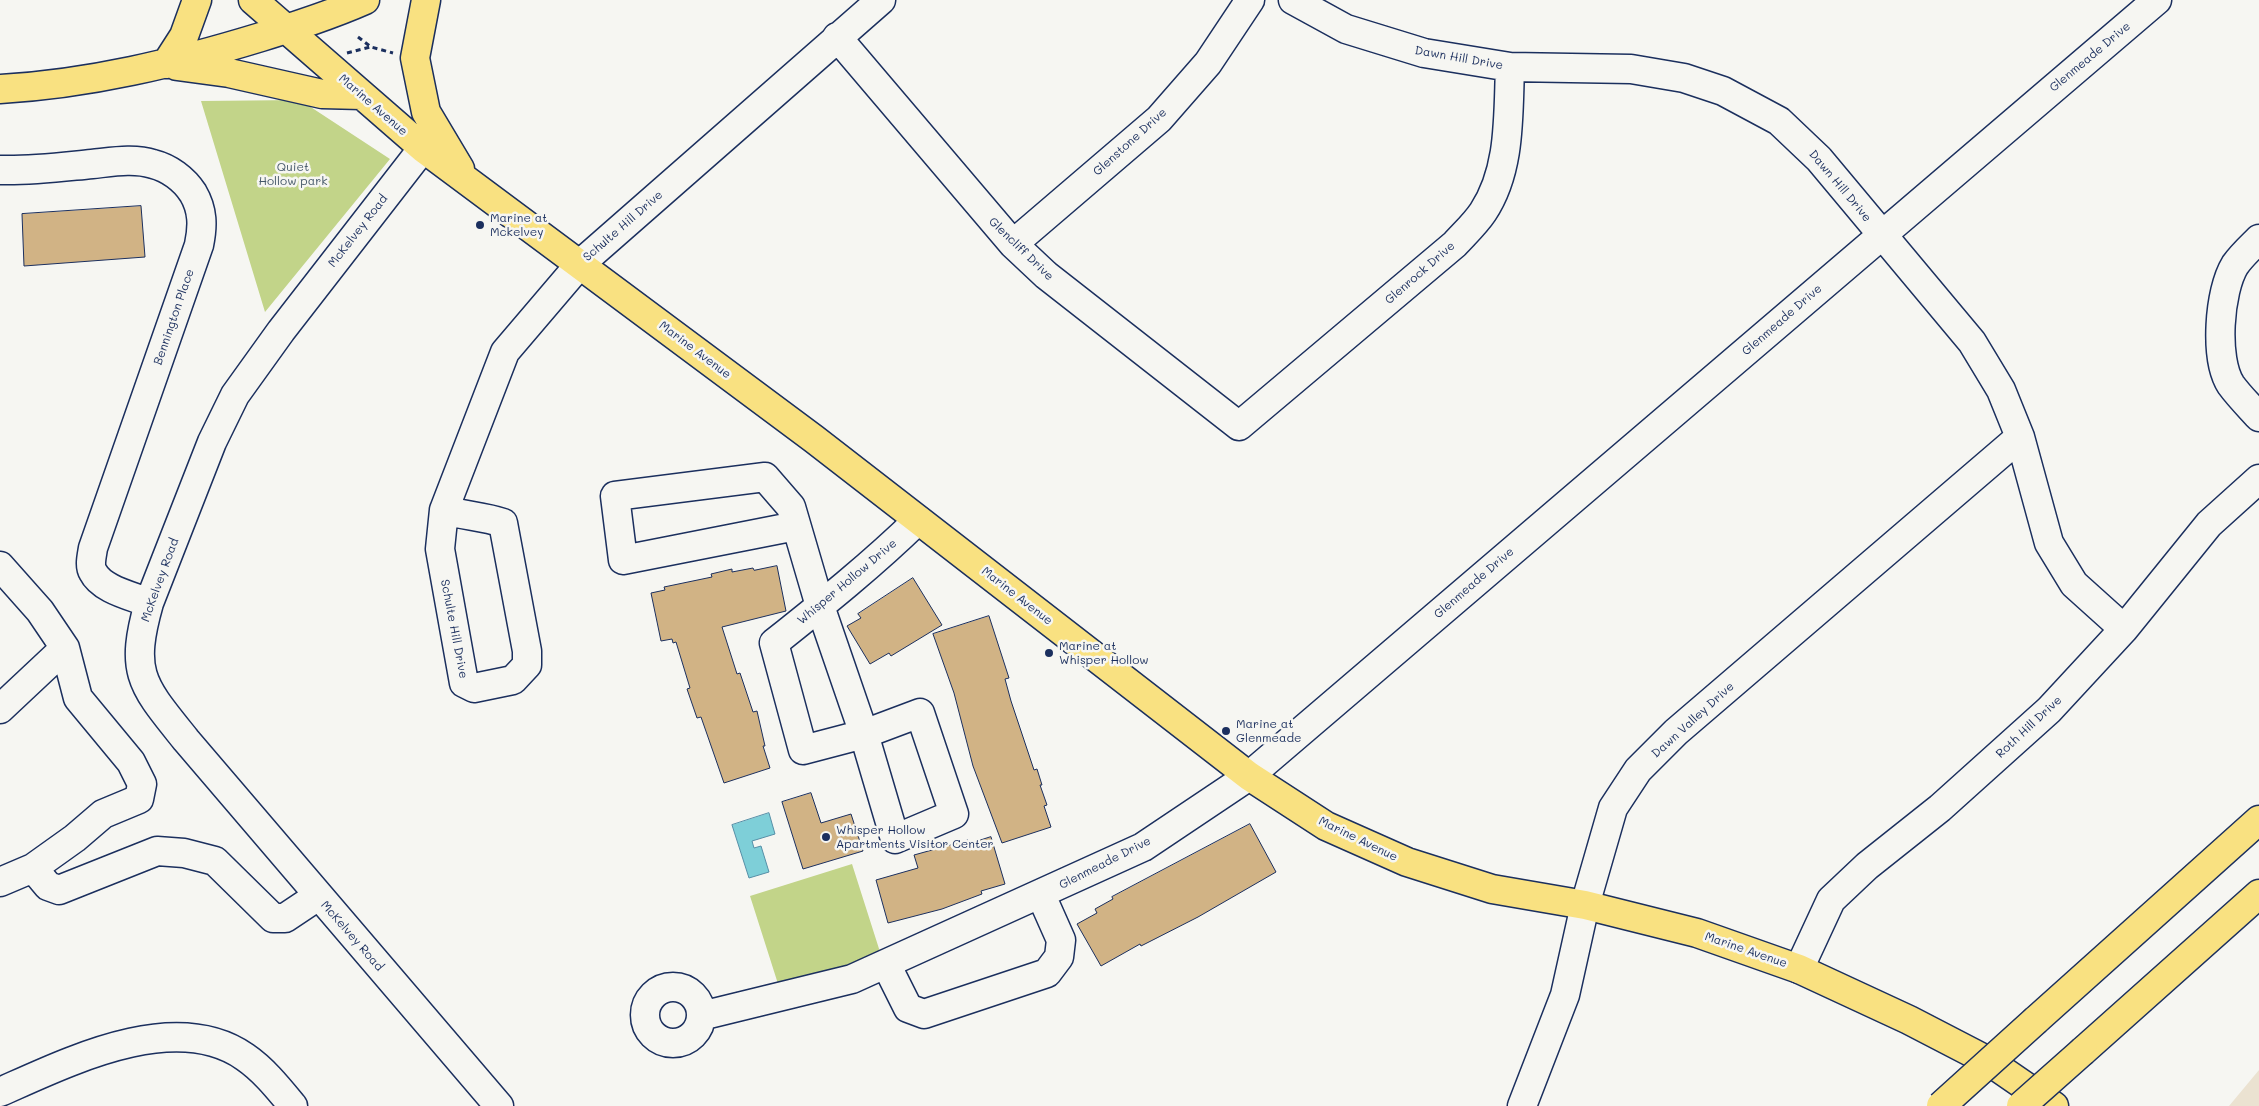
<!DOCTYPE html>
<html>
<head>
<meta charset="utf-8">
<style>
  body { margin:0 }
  canvas { display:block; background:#f6f6f2 }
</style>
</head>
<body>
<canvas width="2259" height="1106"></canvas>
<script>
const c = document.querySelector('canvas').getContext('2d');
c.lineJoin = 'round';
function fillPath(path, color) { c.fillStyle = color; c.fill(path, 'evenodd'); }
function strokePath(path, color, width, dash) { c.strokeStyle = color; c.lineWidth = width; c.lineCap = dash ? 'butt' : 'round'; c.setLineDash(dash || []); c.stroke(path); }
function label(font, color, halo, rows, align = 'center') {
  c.font = font + ' Mali,sans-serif'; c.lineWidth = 5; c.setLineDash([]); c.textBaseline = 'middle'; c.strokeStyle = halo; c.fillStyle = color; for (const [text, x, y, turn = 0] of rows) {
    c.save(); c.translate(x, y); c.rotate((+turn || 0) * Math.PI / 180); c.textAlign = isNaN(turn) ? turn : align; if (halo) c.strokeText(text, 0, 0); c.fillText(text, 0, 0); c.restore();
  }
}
fillPath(new Path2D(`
  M2259,1070V1106H2229Z`), '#ebe2d1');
fillPath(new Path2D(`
  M300,100L390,159L265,312L201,101Z
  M852,864L881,955L779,987L750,896Z`), '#c2d489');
const water = new Path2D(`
  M769,813L775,834L752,841L754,848L761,846L769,872L749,878L732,825Z`);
fillPath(water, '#7ecfd8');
strokePath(water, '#568fa7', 1);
const building = new Path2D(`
  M141,206L145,257L24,266L22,214Z
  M777,566L786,611L722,627L737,674L740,673L753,712L757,711L765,746H763L770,768L724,783L701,717L697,718L687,689L690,688L676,642L673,643L672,639L661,641L651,593L665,590L664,587L712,577L711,574L732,569V572L753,568L754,570Z
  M913,578L942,625L891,656L889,653L870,664L847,626L861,618L858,614Z
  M989,616L1009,678L1005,679L1011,701L1034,770L1037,769L1042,785H1040L1047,805L1044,806L1051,827L1002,843L973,766L954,693L933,634Z
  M811,793L821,823L851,814L863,851L803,869L782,802Z
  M1250,824L1276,872L1198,917L1141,946L1140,944L1101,966L1077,924L1097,913L1095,909L1113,899L1112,897Z
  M991,837L1005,884L981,891L982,894L942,909L888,923L876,880L918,868L914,855L968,840L970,843Z`);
fillPath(building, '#d1b385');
strokePath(building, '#1b2f5e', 1);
const minor = new Path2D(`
  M1293,0L1346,29L1424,53L1510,67L1631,69L1684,78L1723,91L1779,121L1819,159L1972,342L2001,390L2020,437L2049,543L2074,584L2124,629
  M837,37L1013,244L1046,275L1239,426L1455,244C1464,234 1475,224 1483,212C1511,170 1508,116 1510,67
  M423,148L281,331L235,395L212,442L149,603C129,674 142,685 186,740L499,1106
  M0,170C31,171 61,167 92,164C112,162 134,158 153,164C169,168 184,179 193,193C203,210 203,226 199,245L93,548C92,555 89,566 93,572C102,590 133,596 149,603
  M2259,239C2251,247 2242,255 2235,265C2219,291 2214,359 2231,385C2239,396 2250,407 2259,417
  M1013,244L1159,119L1208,63L1250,0
  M444,510C464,516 484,516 503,523L527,651V665L513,680L474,688L464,683L440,549L444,510L505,352L580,264L881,0
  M796,526L623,560L615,496L765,477L791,507L820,606L864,734L920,713L954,814L895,839L864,734L803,750L774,643C823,604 873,564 918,520
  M0,566L40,611L65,648L78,698L131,762L142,784L139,799L103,814L75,838L33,868L0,882
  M0,709L65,648
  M33,868L48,886L59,890L157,851L184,853L215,861L273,918H285L318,896
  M886,964L908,1008L924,1014L1047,973L1059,957L1061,940L1041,895
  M1799,969L1831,900L1867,866L1940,808L2049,710L2124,629L2209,524L2259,479
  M645 1015a28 28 0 1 1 56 0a28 28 0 1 1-56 0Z
  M701,1016L852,979L1143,847L1249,776L2157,0
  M0,1092C68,1062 175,1008 245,1057C264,1070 279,1089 293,1106
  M1522,1106L1565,995L1585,905L1613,808L1638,770L1676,732L2020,437`);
const major = new Path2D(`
  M253,0L423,148L814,439L1249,776L1326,826L1407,862L1492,889L1585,905L1697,933L1799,969L1909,1020L1990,1062L2054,1106
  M426,0L415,58L426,112L460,169
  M166,64L184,36L197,0
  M177,66L229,73L322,94L362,95
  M0,89C89,84 176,63 261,37C296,26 331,15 365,0`);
const highway = new Path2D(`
  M2036,1020L2259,820
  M2083,1051L2259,894`);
strokePath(minor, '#1b2f5e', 31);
strokePath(major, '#1b2f5e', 31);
strokePath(highway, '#1b2f5e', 31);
strokePath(new Path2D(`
  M358,37L371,47L393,53
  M347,53L370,47`), '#1b2f5e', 3, [5, 4]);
strokePath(minor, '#f6f6f2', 28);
strokePath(major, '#f9e181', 28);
strokePath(highway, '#f9e181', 28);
const highwayBridge = new Path2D(`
  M1941,1106L2036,1020
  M2021,1106L2083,1051`);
strokePath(highwayBridge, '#1b2f5e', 31, []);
strokePath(highwayBridge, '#f9e181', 28);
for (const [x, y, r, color] of [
  [480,225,5,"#1b2f5e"],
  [1049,653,5,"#1b2f5e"],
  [1226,731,5,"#1b2f5e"],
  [826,837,5,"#1b2f5e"]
]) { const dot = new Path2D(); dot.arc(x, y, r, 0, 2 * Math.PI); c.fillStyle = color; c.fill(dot); strokePath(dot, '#f6f6f2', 2); }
label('12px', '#1b2f5e', '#f6f6f2', [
  ["Glenmeade Drive",2090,57,-40],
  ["Dawn Hill Drive",1459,58,10],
  ["Marine Avenue",373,105,41],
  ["Glenstone Drive",1130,142,-42],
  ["Dawn Hill Drive",1840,186,50],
  ["Schulte Hill Drive",623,226,-41],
  ["McKelvey Road",358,231,-52],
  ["Glencliff Drive",1021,249,44],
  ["Glenrock Drive",1420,273,-41],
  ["Bennington Place",174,317,-71],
  ["Glenmeade Drive",1782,320,-41],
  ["Marine Avenue",695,350,37],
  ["McKelvey Road",160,580,-70],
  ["Whisper Hollow Drive",847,582,-40],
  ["Glenmeade Drive",1474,583,-41],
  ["Marine Avenue",1017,596,38],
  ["Schulte Hill Drive",454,629,79],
  ["Dawn Valley Drive",1693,720,-42],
  ["Roth Hill Drive",2029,727,-43],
  ["Marine Avenue",1358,839,26],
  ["Glenmeade Drive",1105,863,-27],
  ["McKelvey Road",352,936,49],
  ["Marine Avenue",1746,950,19]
]);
label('12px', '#455869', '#f6f6f2', [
  ["Quiet",293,167],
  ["Hollow park",293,181]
]);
label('12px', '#1b2f5e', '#f6f6f2', [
  ["Marine at",490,218],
  ["Mckelvey",490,232],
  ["Marine at",1059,646],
  ["Whisper Hollow",1059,660],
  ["Marine at",1236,724],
  ["Glenmeade",1236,738],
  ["Whisper Hollow",836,830],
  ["Apartments Visitor Center",836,844]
], 'left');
</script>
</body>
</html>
